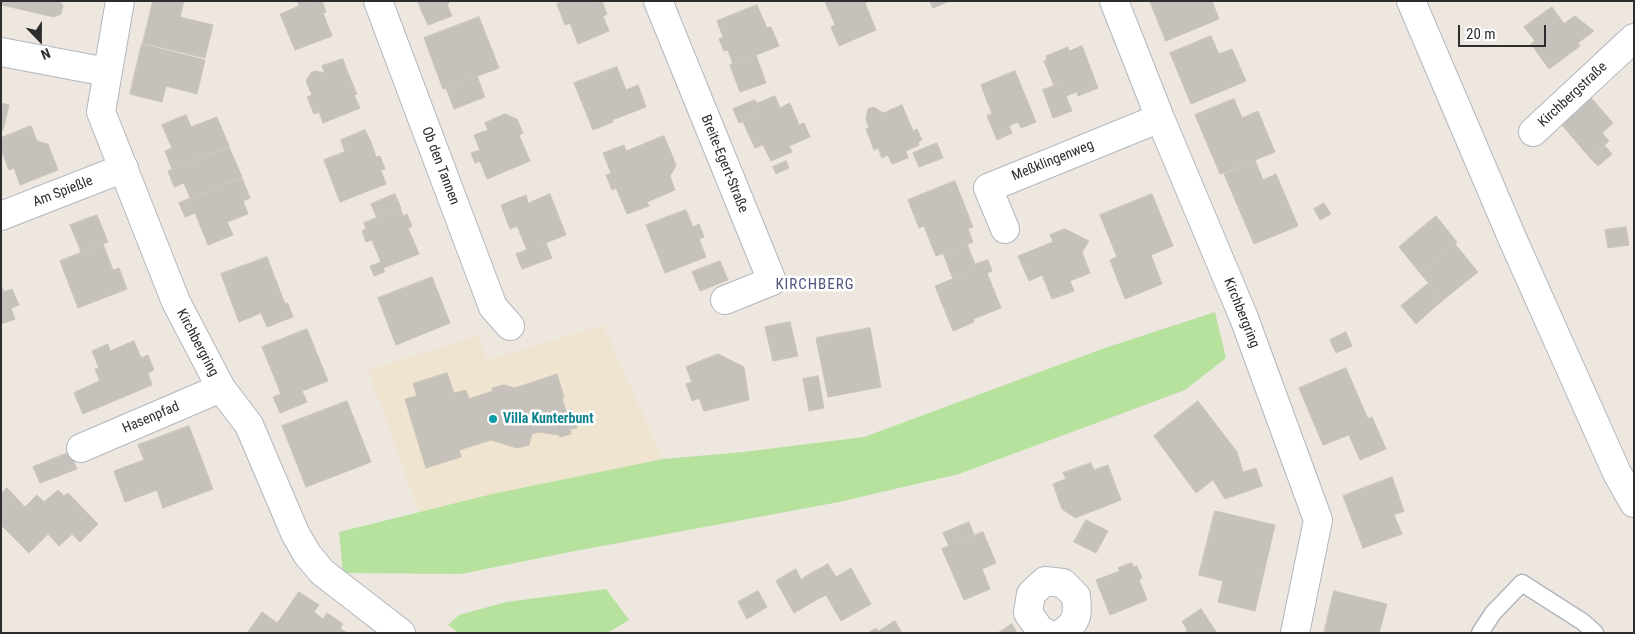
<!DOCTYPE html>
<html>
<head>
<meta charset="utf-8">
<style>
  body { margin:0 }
  #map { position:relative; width:1635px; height:634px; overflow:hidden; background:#ede7e0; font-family:"Roboto Condensed",sans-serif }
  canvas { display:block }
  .frame { position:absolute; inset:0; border:2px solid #2d2d2d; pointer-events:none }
  .north { position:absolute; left:15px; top:15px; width:50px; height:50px; -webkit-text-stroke:4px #fff; paint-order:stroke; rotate:158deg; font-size:14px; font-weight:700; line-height:20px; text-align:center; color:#2d2d2d }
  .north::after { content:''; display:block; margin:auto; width:18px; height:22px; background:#2d2d2d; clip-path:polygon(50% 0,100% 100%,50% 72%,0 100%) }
  .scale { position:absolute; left:1458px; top:25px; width:88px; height:22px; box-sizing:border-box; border:2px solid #2d2d2d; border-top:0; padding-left:6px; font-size:15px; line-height:18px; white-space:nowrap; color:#2d2d2d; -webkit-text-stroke:4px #fff; paint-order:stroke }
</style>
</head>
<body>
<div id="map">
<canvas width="1635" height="634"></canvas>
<div class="frame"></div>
<div class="north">N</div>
<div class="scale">20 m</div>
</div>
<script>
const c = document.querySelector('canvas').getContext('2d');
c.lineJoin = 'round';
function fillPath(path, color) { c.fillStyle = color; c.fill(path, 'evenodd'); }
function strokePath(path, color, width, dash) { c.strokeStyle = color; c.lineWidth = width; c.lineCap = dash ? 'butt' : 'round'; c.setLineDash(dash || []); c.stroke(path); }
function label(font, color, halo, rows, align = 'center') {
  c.font = font + ' "Roboto Condensed",sans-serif'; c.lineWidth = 5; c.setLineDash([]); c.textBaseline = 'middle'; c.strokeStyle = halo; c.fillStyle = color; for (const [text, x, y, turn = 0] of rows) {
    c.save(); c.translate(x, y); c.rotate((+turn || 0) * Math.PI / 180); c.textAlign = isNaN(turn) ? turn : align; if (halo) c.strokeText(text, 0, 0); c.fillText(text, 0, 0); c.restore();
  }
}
fillPath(new Path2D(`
  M603,325L663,459L492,494L419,512L368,370L479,335L487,360Z`), '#eee4d0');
fillPath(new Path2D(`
  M1215,312L1226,358L1185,390L959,474L839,502L570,552L461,574L343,573L339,532L492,494L663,459L743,452L864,437L1102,349Z
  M606,589L629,620L607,633H459L448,625L459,615L506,602Z`), '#b6e29e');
const building = new Path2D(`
  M2,1H60L63,6L61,14L54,17L2,5Z
  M153,1H184L180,17L213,25L205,58L143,43Z
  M306,1L307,3L312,1L318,15L323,13L332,36L295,50L280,14L299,6L298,2Z
  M312,1H322L326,12L318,15Z
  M418,1H449V3L423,14Z
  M563,1H597V3L602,1L607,14L603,16L609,31L578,44L570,23L565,25L557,4Z
  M825,1H869L865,3L876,30L839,46L831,27L835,25Z
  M930,1H950L933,8Z
  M1150,1H1212L1219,19L1166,41Z
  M447,4L452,16L428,25L423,14Z
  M757,5L767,28L771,27L779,46L733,64L728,50L724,51L719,39L723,37L717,21Z
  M1552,7L1580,46L1549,69L1531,44L1535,41L1524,27Z
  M1575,16L1594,31L1578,43L1564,24Z
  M479,17L499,68L443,89L424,38Z
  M1211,36L1219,54L1232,49L1246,81L1191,104L1170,53Z
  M142,44L205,60L197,94L166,86L162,102L130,94Z
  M1082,46L1098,88L1078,96L1077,92L1066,96L1061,83L1054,86L1044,61L1047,60L1046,56L1068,47L1069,51Z
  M756,55L766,83L740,92L730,65Z
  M343,59L348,73L328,81L322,66Z
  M617,67L626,90L638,85L646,107L612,120L613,122L593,130L574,83Z
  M315,71L325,73L328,81L348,73L357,94L354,95L360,108L323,123L319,112L314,114L307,97L312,95L306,81L311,73Z
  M1015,71L1036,122L1021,128L1018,122L1009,126L1002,110L992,114L981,85Z
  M477,76L485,97L454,109L446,88Z
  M1061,83L1072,111L1053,118L1043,90Z
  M1586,92L1613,123L1602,133L1609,141L1590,158L1556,118Z
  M775,96L780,108L790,103L799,125L804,123L810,137L789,146L792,152L771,161L763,145L755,148L743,122L761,114L756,104Z
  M1234,99L1242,118L1258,111L1275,152L1220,174L1195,115Z
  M755,100L761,114L739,123L733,109Z
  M1,103L9,105L3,130H1Z
  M902,105L913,131L917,129L922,140L918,142L919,145L906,151L908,158L892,164L888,155L882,158L878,148L874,150L866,129L869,127L866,119L868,109L874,107L883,113Z
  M1002,110L1012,133L997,140L987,116Z
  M505,114L517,119L523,133L519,135L530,161L487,179L480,161L475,163L471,153L480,150L474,135L488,130L485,123Z
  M186,115L191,127L217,117L229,146L172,169L165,151L172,148L162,125Z
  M31,126L37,141L48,144L58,170L20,185L14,168L9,170L1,149V138Z
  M365,130L371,142L345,152L341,140Z
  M664,136L672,155L659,160L651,141Z
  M651,141L659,160L672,155L676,166L670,176L675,190L647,202L649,206L627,214L616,188L612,190L606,175L611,173L603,153L624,145L626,151Z
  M371,142L376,157L380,156L385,169L381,170L386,184L340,202L324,160Z
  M937,143L943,158L919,167L913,153Z
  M1605,146L1612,154L1598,166L1590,158Z
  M229,147L242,177L190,198L184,183L174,187L168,171Z
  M1255,160L1263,180L1276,174L1298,226L1254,244L1224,174Z
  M786,161L789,168L776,174L773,167Z
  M242,178L250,198L243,201L248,214L227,222L233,235L208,245L195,213L185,217L179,203Z
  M955,181L973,227L931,244L924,226L919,228L908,200Z
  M395,194L401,208L377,218L371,204Z
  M550,194L566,235L527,250L517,226L510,229L501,205L526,195L528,203Z
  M1152,194L1173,246L1151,255L1162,284L1125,299L1110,260L1117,257L1100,215Z
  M1324,203L1331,214L1320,220L1314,209Z
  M400,208L403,216L407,214L412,226L408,228L419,254L383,268L385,272L374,276L370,266L381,262L372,240L366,242L362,231L366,229L364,223Z
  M686,210L693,227L699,224L704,237L699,239L706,257L665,273L646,225Z
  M97,215L108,242L81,252L70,225Z
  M1436,216L1457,242L1420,273L1399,247Z
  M1626,227L1629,245L1608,248L1605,230Z
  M968,229L973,242L936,256L931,244Z
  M1065,229L1089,241L1082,252L1090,273L1070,281L1074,291L1052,299L1042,275L1029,281L1018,256L1053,242L1050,235Z
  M546,243L552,258L522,269L516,254Z
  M103,244L113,270L119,268L127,289L78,308L60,261Z
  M967,244L977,269L953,279L943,253Z
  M1455,244L1478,272L1443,300L1420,273Z
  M267,257L285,304L288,303L293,317L267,327L261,313L239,322L221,274Z
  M988,260L992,271L987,273L1001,308L973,319L974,322L953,331L935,286L977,269L976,264Z
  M720,261L728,280L700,291L692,272Z
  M432,277L450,323L396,345L378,298Z
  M1429,283L1443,300L1416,324L1401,306Z
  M1,285L4,292L12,289L19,305L11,308L15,319L1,324Z
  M790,322L798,356L773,361L765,327Z
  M870,328L881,387L828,397L816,338Z
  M307,329L328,381L302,391L307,402L280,413L273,397L281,394L262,347Z
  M1346,332L1352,346L1336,353L1330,340Z
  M134,341L141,358L148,355L154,370L148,373L152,385L109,403L95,369L99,368L92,351L108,344L110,351Z
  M718,354L744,367L749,400L704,411L699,398L692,401L686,384L692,382L686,367Z
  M1346,368L1368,419L1372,417L1386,449L1360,460L1349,435L1323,445L1299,388Z
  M447,373L454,393L466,390L469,399L493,391L492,388L504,385L515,388L557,374L564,397L562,398L566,411L572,409L577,428L570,429L571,434L560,437L559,435L538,432L532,434L529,445L517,448L491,440L459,450L461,457L426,468L405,399L417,396L413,384Z
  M818,376L824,408L809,411L803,379Z
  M100,381L109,403L83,414L74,393Z
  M347,401L371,462L306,487L282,426Z
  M1198,401L1237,452L1243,472L1256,468L1262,486L1225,499L1213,480L1196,493L1154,436Z
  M189,426L213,489L163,508L157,490L125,502L114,471L144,460L138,445Z
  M70,452L77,469L40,483L33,467Z
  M1091,463L1094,470L1108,465L1121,500L1075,518L1062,509L1053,484L1066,479L1063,473Z
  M1392,477L1404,511L1394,515L1402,534L1363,548L1343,496Z
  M7,488L25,507L37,495L44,502L58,490L64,496L68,493L98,524L80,542L72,534L59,546L48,534L29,553L1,525V494Z
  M1215,511L1275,525L1255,611L1218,602L1223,581L1199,575Z
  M1086,520L1108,531L1096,553L1074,542Z
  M969,522L974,535L949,546L943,533Z
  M983,532L996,563L982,569L990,589L964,600L942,549Z
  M1132,563L1133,567L1137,566L1142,578L1139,580L1147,600L1110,615L1096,580L1120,571L1118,568Z
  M828,564L836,577L851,568L871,604L841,621L826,595L818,599L805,577Z
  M796,569L801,580L805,577L818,599L794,613L776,581Z
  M758,591L767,607L747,619L738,602Z
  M1334,591L1387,604L1379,633H1324Z
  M299,592L319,605L314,612L323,619L327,613L343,624L340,628L347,633H247L262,612L277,623Z
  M1201,609L1217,633H1186L1187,629L1182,622Z
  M895,621L902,633H868L876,628L878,631Z
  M1012,624L1017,633H998Z`);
fillPath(building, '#c6c2bb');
strokePath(building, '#c9c3b9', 1);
const service = new Path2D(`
  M1480,633L1493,613L1522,583L1583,622L1595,633`);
const minor = new Path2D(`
  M120,1L101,112L176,302L221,388L249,425L295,533L307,554L322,572L401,633
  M378,1L493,307L510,326
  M658,1L772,281L725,300
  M1114,1L1160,118L1244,318L1318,520L1295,633
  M1,52L107,72
  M1533,132L1634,38
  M1,216L124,168
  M1005,229L988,188L1160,118
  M81,448L221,388
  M1046,633L1040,630L1028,613L1031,594L1045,581L1063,583L1076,596C1078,614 1078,622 1062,633`);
const secondary = new Path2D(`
  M1411,1L1513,240L1617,473L1634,503`);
strokePath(service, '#b3b6bf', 19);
strokePath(minor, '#b3b6bf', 30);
strokePath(secondary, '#b3b6bf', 30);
strokePath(service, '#fff', 16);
strokePath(minor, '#fff', 28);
strokePath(secondary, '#fff', 28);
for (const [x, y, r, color] of [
  [493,419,5,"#0f9aa8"]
]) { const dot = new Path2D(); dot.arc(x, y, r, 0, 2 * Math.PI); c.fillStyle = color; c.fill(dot); strokePath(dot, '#fff', 2); }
label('14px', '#2d2d2d', '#fff', [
  ["Kirchbergstraße",1573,95,-43],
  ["Meßklingenweg",1053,161,-22],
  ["Breite-Egert-Straße",724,164,68],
  ["Ob den Tannen",440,166,69],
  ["Am Spießle",63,192,-21],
  ["Kirchbergring",1241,313,68],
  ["Kirchbergring",197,343,62],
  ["Hasenpfad",151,418,-23]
]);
label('bold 14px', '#0d838f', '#fff', [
  ["Villa Kunterbunt",503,419]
], 'left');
c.letterSpacing = '1px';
label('15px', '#4e567c', '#fff', [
  ["KIRCHBERG",815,285]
]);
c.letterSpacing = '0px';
</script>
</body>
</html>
